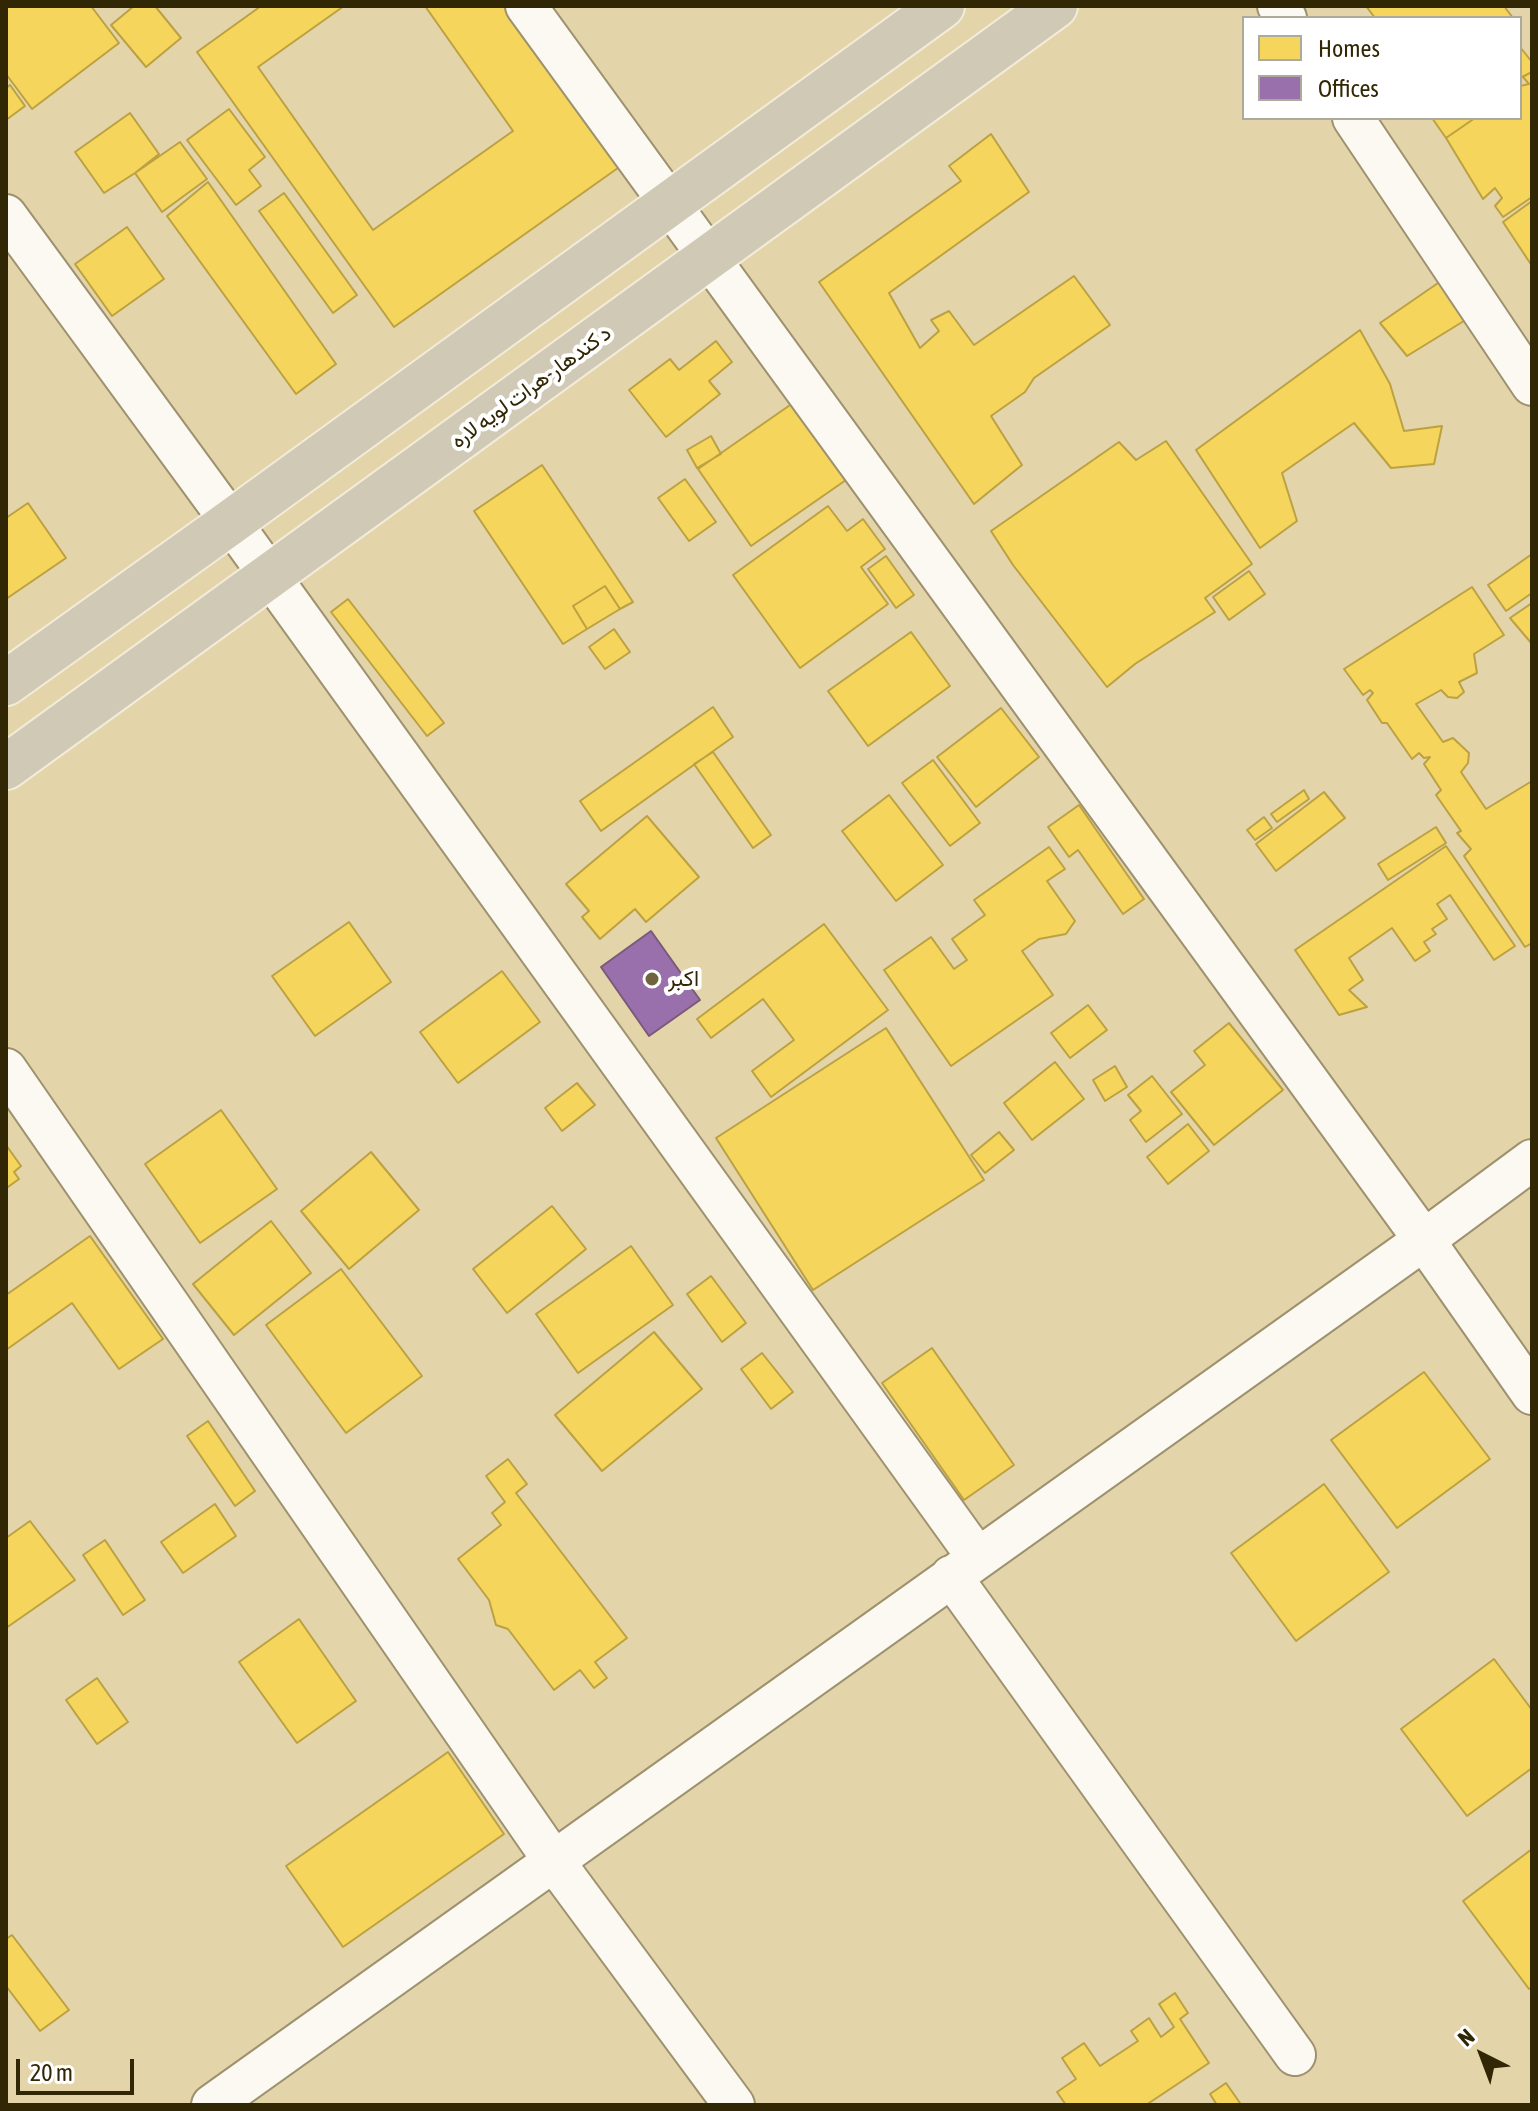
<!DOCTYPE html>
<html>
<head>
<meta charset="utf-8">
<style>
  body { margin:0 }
  #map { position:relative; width:1538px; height:2111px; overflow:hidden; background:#e4d4aa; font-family:"Asap Condensed",sans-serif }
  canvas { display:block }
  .frame { position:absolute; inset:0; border:8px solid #322705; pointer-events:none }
  .legend { position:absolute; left:1242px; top:16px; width:280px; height:104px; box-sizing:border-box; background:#fff; border:2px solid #ada99b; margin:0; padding:10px 14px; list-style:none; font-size:24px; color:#322705 }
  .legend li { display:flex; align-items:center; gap:16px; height:40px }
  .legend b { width:40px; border:2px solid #ada99b }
  .north { position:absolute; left:1442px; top:2015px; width:80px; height:80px; -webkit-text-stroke:6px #fff; paint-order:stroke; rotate:318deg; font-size:22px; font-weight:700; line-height:32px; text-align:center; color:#322705 }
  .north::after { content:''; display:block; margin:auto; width:28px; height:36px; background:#322705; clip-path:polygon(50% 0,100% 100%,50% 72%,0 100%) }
  .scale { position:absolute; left:16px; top:2059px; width:118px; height:36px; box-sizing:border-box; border:4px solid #322705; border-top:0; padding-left:10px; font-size:24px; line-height:28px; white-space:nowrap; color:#322705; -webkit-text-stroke:6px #fff; paint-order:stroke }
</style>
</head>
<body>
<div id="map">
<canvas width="1538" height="2111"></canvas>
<div class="frame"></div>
<ul class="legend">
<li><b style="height:22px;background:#f6d55c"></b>Homes</li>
<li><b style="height:22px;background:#9970ab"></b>Offices</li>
</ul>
<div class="north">N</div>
<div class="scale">20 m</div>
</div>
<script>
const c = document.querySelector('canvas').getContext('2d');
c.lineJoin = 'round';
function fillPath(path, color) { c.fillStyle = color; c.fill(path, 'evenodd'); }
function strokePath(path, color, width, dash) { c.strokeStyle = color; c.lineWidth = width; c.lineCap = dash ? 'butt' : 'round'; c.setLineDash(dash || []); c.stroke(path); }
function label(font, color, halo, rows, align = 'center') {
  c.font = font + ' "Asap Condensed",Vazirmatn,sans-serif'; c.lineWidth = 8; c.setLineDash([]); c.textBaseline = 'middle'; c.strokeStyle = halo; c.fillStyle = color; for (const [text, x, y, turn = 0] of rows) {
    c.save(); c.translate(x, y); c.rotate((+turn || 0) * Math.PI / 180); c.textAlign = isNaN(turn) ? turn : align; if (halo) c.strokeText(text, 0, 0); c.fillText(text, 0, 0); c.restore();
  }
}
const homes = new Path2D(`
  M6,6H91L119,43L32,109L6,74Z
  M134,6H155L181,38L146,67L111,25Z
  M261,6H344L258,67L373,230L513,131L425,6H521L632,158L394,327L197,52Z
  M1366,6H1504L1513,18H1375Z
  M1520,47L1532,62V72L1520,78Z
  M1532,72V197L1503,217L1495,206L1502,198L1495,188L1483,199L1446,138L1475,118H1520V86L1529,84L1523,77Z
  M10,85L25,106L6,120V88Z
  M229,109L265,157L249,170L261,186L236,205L187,140Z
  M130,113L159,154L135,173L104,193L75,152Z
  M1432,118H1475L1446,138Z
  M991,134L1029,192L889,293L920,348L939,331L931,320L949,311L974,345L1074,276L1110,325L1034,378L1025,392L991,416L1022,465L974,504L819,282L961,181L949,166Z
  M180,142L207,179L162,212L135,173Z
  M208,182L336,364L296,394L167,216Z
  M284,193L357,295L333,313L259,211Z
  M1532,201V266L1503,222Z
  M127,227L164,279L112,316L75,264Z
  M1454,272L1485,308L1407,356L1380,323Z
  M1360,330L1390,384L1404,431L1442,426L1434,464L1391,468L1354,423L1282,473L1297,521L1260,548L1196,450Z
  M716,341L732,362L709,381L720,394L666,437L629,390L670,359L679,370Z
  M793,403L846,480L751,546L698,469Z
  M711,436L721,454L697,468L687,450Z
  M1166,441L1252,564L1205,598L1215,612L1135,664L1107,687L1013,565L991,531L1119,442L1136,460Z
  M542,465L633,602L620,609L605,586L573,606L587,629L563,644L474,511Z
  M685,479L716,522L689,541L658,498Z
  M28,503L66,558L6,599V518Z
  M828,506L847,531L863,519L885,549L861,567L888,604L800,668L733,575Z
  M1532,554V593L1506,611L1488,585Z
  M886,556L914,595L896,608L868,569Z
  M1249,571L1265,594L1229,620L1213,597Z
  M605,586L620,609L587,629L573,606Z
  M1472,587L1504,635L1474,654L1477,673L1459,682L1464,692L1457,698L1448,697L1441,690L1416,704L1443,742L1453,738L1469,753L1468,763L1461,772L1486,809L1532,781V943L1525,947L1464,856L1471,849L1457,833L1461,831L1436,795L1441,790L1424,764L1430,757L1424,758L1419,753L1412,759L1387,723H1382L1367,700L1373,693L1370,690L1363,695L1344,669Z
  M348,599L444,723L427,736L331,612Z
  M1532,603V644L1510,618Z
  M614,629L630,652L605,669L589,647Z
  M911,632L950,686L868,746L828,691Z
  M713,707L733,737L601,831L580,801Z
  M1001,708L1039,757L976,807L937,757Z
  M713,752L771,835L753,848L694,764Z
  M933,760L980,823L950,846L902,783Z
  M1304,790L1309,799L1277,822L1271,814Z
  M1324,792L1345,818L1276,871L1256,844Z
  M889,795L943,865L896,901L842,831Z
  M1079,805L1144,899L1123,914L1078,850L1069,857L1048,827Z
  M647,816L699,877L646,922L635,909L600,939L582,917L589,911L566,884Z
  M1264,817L1272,828L1255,840L1247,830Z
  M1436,827L1446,843L1388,880L1378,864Z
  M1446,846L1515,946L1494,960L1450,895L1437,904L1447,919L1432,929L1436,934L1424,942L1430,951L1415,961L1392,928L1349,958L1363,980L1349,990L1367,1007L1339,1015L1295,950Z
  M1049,847L1065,869L1047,881L1075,921L1066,934L1039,939L1022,951L1053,995L951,1066L884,970L931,937L954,969L967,960L952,939L985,915L974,900Z
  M349,922L391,982L315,1036L272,976Z
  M824,924L888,1010L771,1097L752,1071L794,1040L763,999L711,1038L697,1019Z
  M502,971L540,1022L458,1083L420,1032Z
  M1088,1005L1107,1030L1070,1058L1051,1033Z
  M1229,1023L1283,1090L1214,1145L1171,1092L1205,1065L1194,1051Z
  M886,1028L984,1180L813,1290L716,1138Z
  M1055,1062L1084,1099L1032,1140L1004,1103Z
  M1115,1066L1127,1087L1105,1101L1093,1080Z
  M1152,1076L1182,1114L1146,1142L1130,1120L1141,1111L1128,1095Z
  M577,1083L595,1105L562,1131L545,1108Z
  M221,1110L277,1189L200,1243L145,1164Z
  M1188,1124L1209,1151L1168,1184L1147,1157Z
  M999,1132L1014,1150L985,1173L971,1155Z
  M6,1145L21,1166L14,1172L19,1179L8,1187L6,1185Z
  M371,1152L419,1210L349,1269L301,1211Z
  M552,1206L586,1249L507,1313L473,1269Z
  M271,1221L311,1273L234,1335L193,1284Z
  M90,1236L163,1339L119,1369L72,1303L6,1350V1295Z
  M631,1246L673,1305L578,1373L536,1314Z
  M341,1269L422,1376L346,1433L266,1325Z
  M711,1276L746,1323L722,1342L687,1294Z
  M654,1332L702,1389L602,1471L555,1415Z
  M932,1348L1014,1465L964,1500L882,1383Z
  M762,1353L793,1392L771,1409L741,1369Z
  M1424,1372L1490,1459L1397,1528L1331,1440Z
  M208,1421L255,1491L235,1506L187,1436Z
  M508,1459L527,1484L516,1493L627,1638L595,1662L607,1678L594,1688L580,1670L554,1690L508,1629L496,1625L489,1600L458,1559L501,1525L492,1513L505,1502L486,1476Z
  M1324,1484L1389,1572L1296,1641L1231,1553Z
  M215,1504L236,1536L183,1573L161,1542Z
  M30,1521L75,1580L6,1628V1538Z
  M105,1540L145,1600L123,1615L83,1555Z
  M299,1619L356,1701L297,1743L239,1662Z
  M1494,1659L1532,1710V1768L1467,1816L1401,1729Z
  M97,1678L128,1722L97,1744L66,1700Z
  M448,1752L504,1834L343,1947L286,1866Z
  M1532,1849V1987L1529,1989L1463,1901Z
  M12,1935L69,2010L40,2031L6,1986V1939Z
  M1175,1993L1188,2013L1180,2019L1209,2063L1146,2105H1066L1057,2092L1076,2079L1062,2058L1084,2043L1100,2066L1138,2041L1131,2031L1149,2018L1161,2037L1174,2027L1159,2004Z
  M1226,2083L1240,2103L1236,2105H1217L1210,2094Z`);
fillPath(homes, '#f6d55c');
strokePath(homes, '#bba142', 2);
const offices = new Path2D(`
  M651,931L700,1000L649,1036L601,967Z`);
fillPath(offices, '#9970ab');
strokePath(offices, '#7a5a79', 2);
const minor = new Path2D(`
  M526,6L1424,1240L1532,1394
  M1278,6L1286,18
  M1353,118L1532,385
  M6,215L231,522L977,1557
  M6,1069L553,1860L734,2105
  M951,1576L1295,2055
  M212,2105L1424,1240L1532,1160`);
const highway = new Path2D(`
  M6,683L231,522L942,6
  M6,767L1055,6`);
strokePath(minor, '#9d916e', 44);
strokePath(highway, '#f3ecd9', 48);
strokePath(minor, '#fbf9f2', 40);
strokePath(highway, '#d0c9b6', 44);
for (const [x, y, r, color] of [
  [652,979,8,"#70643f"]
]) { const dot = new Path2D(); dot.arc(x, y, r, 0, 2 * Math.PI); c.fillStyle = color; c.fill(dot); strokePath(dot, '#fff', 3); }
label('22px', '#322705', '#fff', [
  ["د کندهار-هرات لويه لاره",531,387,-36]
]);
label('22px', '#322705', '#fff', [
  ["اکبر",668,979]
], 'left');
</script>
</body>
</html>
